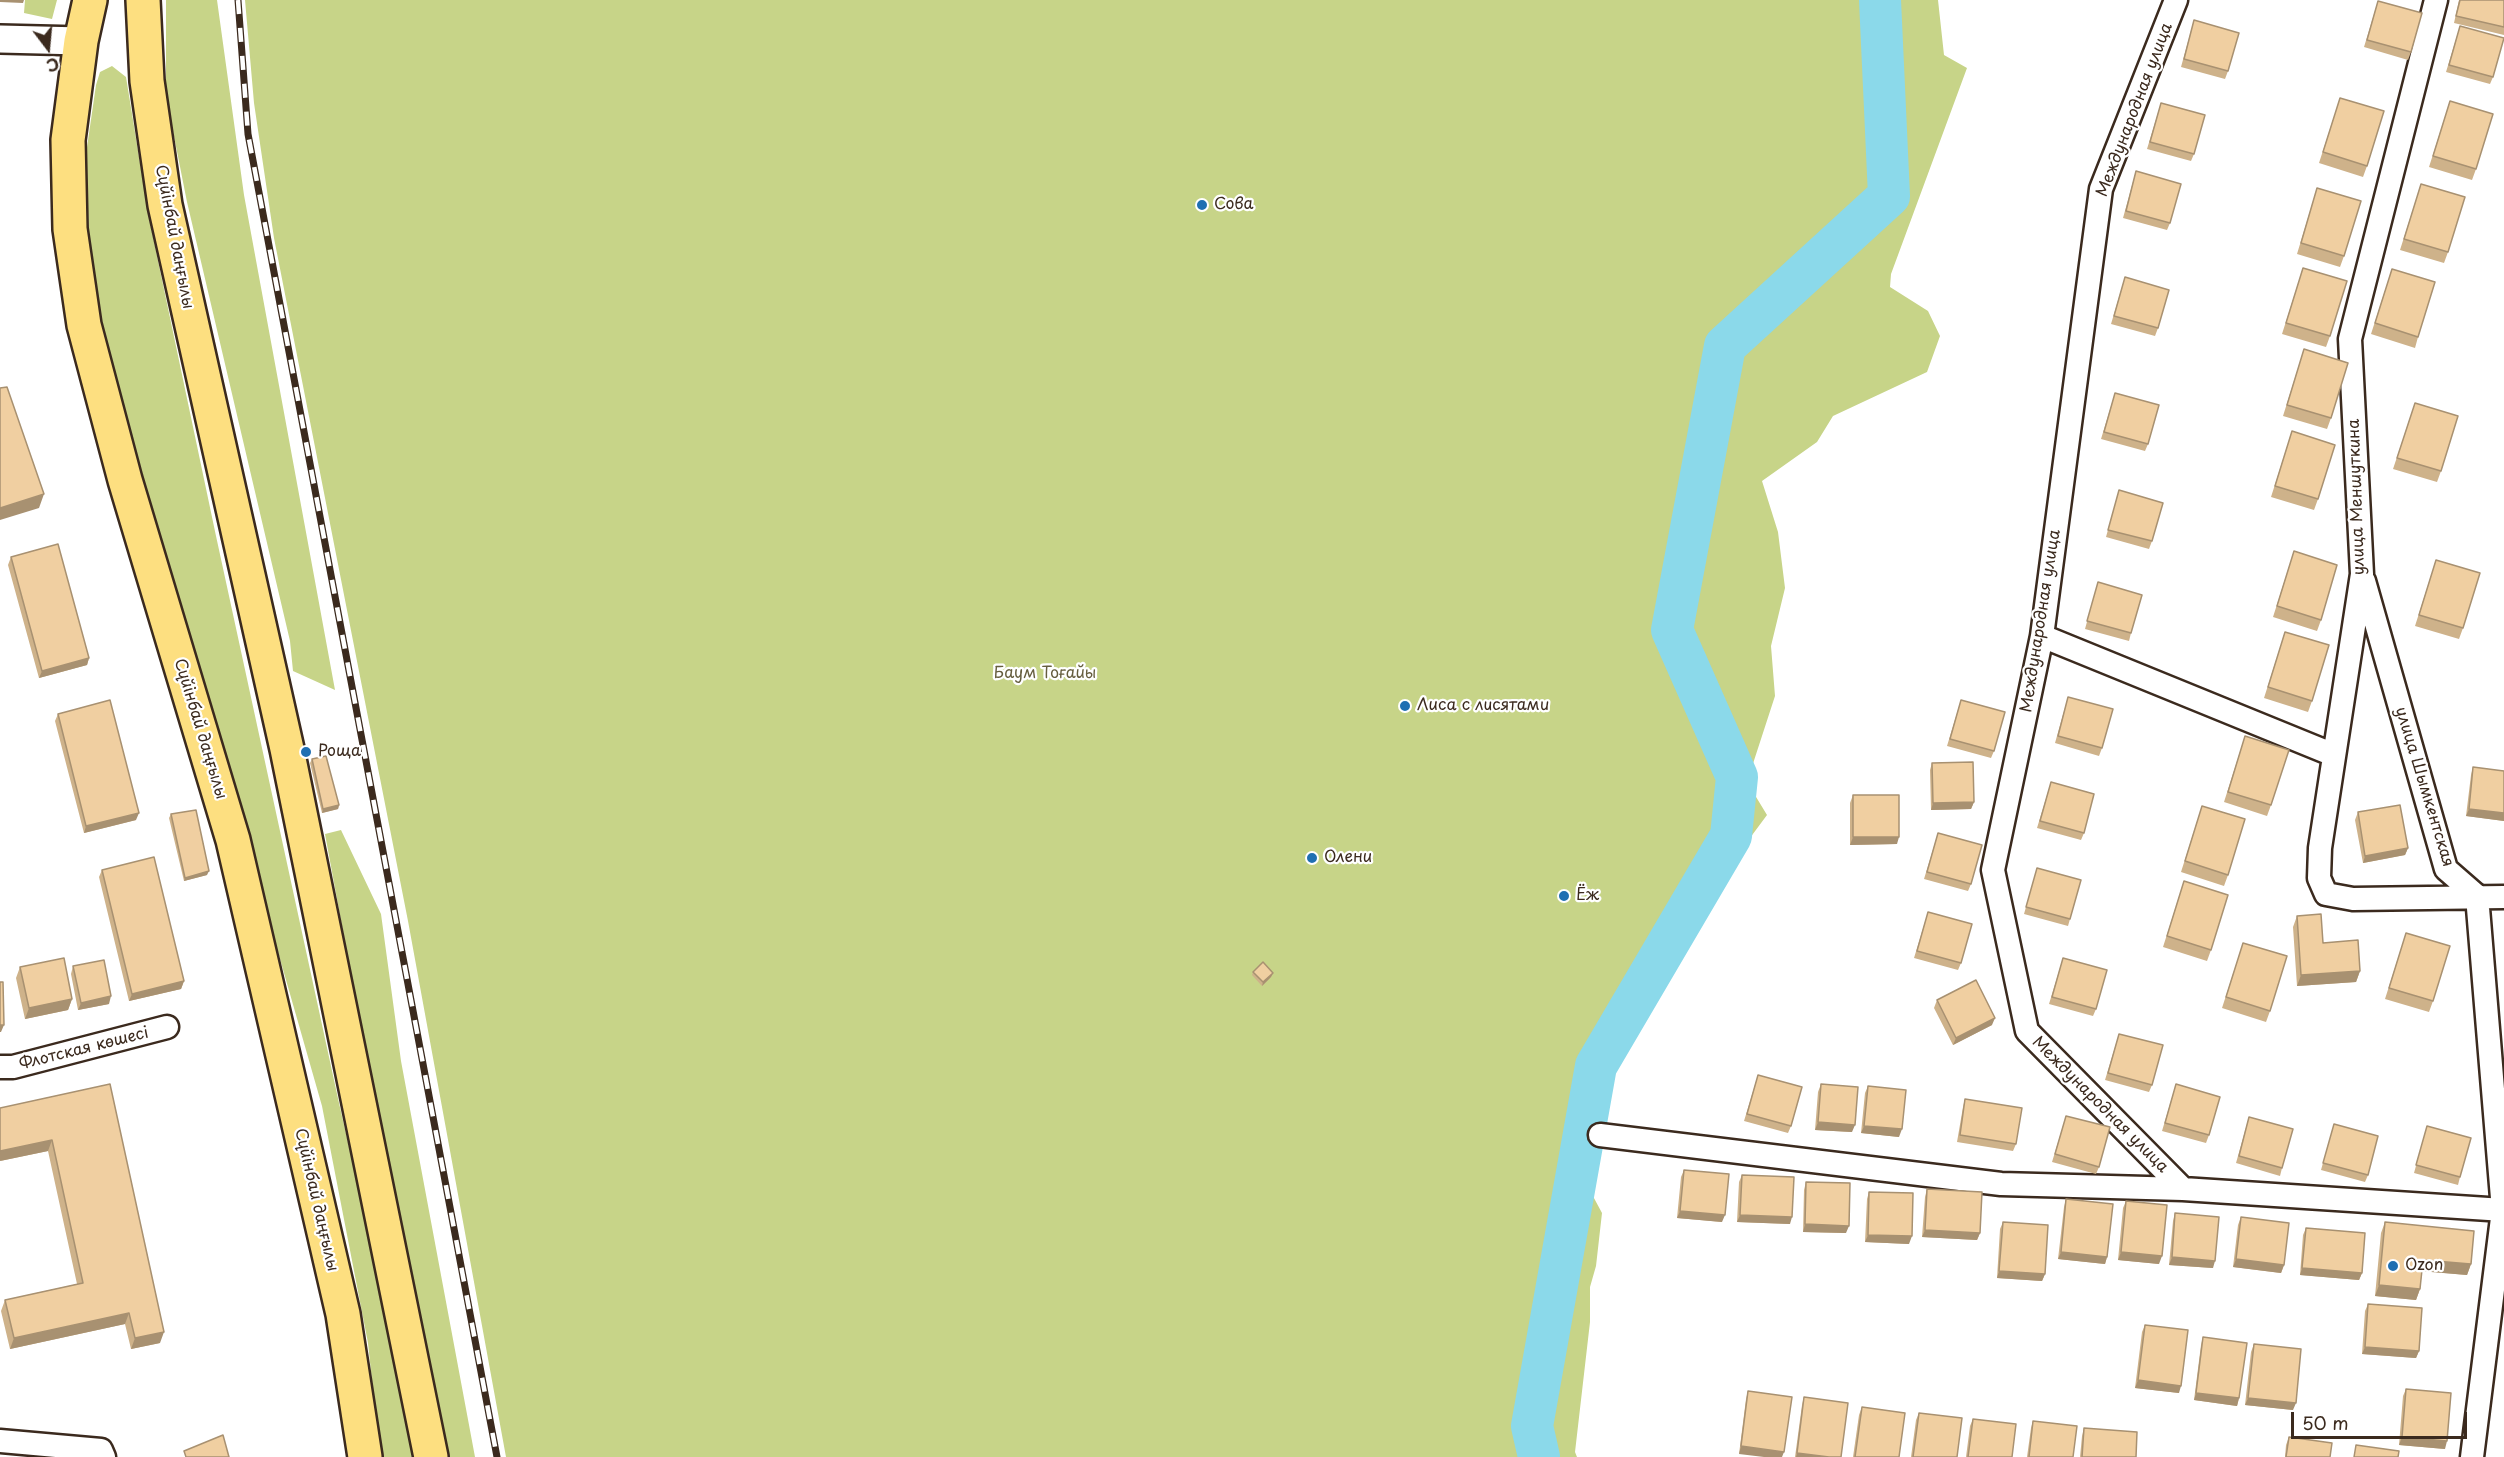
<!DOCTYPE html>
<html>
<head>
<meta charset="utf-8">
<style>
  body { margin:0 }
  #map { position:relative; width:2504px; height:1457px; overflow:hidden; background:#fff; font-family:"Playpen Sans",sans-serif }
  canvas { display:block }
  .north { position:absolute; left:18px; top:18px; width:60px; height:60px; -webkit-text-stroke:4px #fff; paint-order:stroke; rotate:164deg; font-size:16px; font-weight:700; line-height:24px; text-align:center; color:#3b2a1e }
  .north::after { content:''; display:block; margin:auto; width:21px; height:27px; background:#3b2a1e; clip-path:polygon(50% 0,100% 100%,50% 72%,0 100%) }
  .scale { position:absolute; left:2291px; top:1412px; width:176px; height:27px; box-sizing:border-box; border:3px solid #3b2a1e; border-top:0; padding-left:8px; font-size:18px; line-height:21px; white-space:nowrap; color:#3b2a1e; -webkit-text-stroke:4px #fff; paint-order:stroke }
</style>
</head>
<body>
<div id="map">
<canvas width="2504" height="1457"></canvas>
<div class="north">С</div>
<div class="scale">50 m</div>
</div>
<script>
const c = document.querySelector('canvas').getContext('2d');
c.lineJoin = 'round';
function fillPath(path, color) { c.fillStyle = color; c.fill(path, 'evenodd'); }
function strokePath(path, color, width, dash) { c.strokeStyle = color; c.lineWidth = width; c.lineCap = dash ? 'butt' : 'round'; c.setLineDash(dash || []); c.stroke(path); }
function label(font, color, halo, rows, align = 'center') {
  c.font = font + ' "Playpen Sans",sans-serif'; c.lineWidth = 4.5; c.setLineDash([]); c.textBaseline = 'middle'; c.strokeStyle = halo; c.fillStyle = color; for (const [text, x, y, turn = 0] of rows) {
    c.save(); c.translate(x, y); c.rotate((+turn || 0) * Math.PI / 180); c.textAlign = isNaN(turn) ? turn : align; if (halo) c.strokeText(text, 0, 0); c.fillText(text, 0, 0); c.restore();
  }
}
fillPath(new Path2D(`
  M25,0H57L52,19L24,13Z
  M166,0H217L244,195L335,690L293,671L290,641L187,202L166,96Z
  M245,0H1938L1944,55L1967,68L1891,274L1890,287L1928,311L1940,336L1927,372L1833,416L1817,442L1762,481L1778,532L1785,588L1771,646L1775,696L1747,782L1767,815L1744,846L1726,879L1647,999L1618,1027L1596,1066L1573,1159L1602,1213L1596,1266L1590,1287V1322L1575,1452L1577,1457H506L408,921L274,238L254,103Z
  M112,66L126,77L149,218L216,536L339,1103L396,1353L412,1457H380L368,1343L322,1106L91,297L86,154L96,85L100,72Z
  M341,830L381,914L401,1061L475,1457H440L325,834Z`), '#c7d488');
strokePath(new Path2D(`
  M1539,1457L1532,1426L1596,1066L1731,836L1737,777L1672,630L1725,346L1889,196L1880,0`), '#8bd9ea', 42);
const minor = new Path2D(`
  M2176,0L2101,189L2042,636L1993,870L2027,1031L2183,1189
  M2436,0L2350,339L2362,574L2320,848L2319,878L2326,894L2353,899L2504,897
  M2364,581L2446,869L2477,896L2503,1210L2472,1457
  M2042,636L2334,755
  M0,1067H13L167,1027
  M1600,1135L2001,1184L2183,1189L2504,1210
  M0,1441L101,1450L104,1457`);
const tertiary = new Path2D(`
  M0,39L81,41`);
const primary = new Path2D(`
  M90,0L81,41L68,140L70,229L84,325L125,480L233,840L343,1314L365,1457
  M143,0L147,81L165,205L287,749L431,1457`);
strokePath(minor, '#3b2a1e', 27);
strokePath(tertiary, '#3b2a1e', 32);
strokePath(primary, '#3b2a1e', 38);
strokePath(minor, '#fff', 22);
strokePath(tertiary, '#fff', 27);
strokePath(primary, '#fddf80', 33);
const rail = new Path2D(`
  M238,0L248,134L497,1457`);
strokePath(rail, '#3b2a1e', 7);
strokePath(rail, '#fff', 4.5, [14]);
fillPath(new Path2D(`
  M2459,0H2504V35L2454,23Z
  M2378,1L2411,52L2408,60L2364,47Z
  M2194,20L2228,71L2225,79L2181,67Z
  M2460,26L2493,77L2490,84L2446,72Z
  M2340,98L2367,166L2363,177L2319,163Z
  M2450,101L2476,169L2472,180L2429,167Z
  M2161,103L2194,154L2191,161L2147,149Z
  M2136,171L2170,223L2167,230L2123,218Z
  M2421,184L2448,252L2444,263L2400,250Z
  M2317,188L2344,256L2340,267L2297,254Z
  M2303,268L2330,336L2326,347L2282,334Z
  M2392,269L2418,337L2415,348L2371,334Z
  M2125,277L2158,328L2155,336L2111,324Z
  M2304,349L2331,418L2327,429L2283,416Z
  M2115,393L2148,444L2145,451L2101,439Z
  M2415,403L2441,471L2437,482L2393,469Z
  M2292,431L2318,499L2314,510L2271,497Z
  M2119,490L2152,541L2149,549L2106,537Z
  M2294,551L2321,620L2317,631L2273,617Z
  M11,557L89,658L87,665L39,678L8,565Z
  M2436,560L2463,628L2459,639L2415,626Z
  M2098,582L2131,633L2129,641L2085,629Z
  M2285,632L2312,701L2308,712L2264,698Z
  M2068,697L2102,748L2099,756L2055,743Z
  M1961,700L1994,751L1991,758L1947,746Z
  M58,714L136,820L84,833L55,721Z
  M2245,736L2271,805L2267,816L2224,802Z
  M312,759L339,805L338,809L322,813L310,763Z
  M1932,763L1974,802L1971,809L1931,810L1930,770Z
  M2473,767L2504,771V821L2466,816L2471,775Z
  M2051,782L2084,833L2081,840L2037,828Z
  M1853,795L1897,844L1850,845V803Z
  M2202,806L2228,875L2224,886L2181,872Z
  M2358,812L2408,848L2405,855L2363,863L2355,820Z
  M171,814L207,875L184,881L169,818Z
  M1938,833L1971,884L1968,891L1924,879Z
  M2037,868L2070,919L2068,926L2024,914Z
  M102,870L184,981L181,989L129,1001L99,877Z
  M2184,881L2211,950L2207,961L2163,947Z
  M1928,912L1961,963L1958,970L1914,958Z
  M2297,916L2323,943L2360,971L2356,982L2297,986L2293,927Z
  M2406,933L2433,1001L2429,1012L2385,999Z
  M2243,943L2270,1011L2266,1022L2222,1008Z
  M2063,958L2096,1009L2093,1016L2049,1004Z
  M73,966L109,1004L78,1010L71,974Z
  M20,967L72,999L68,1010L25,1019L16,978Z
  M1253,972L1273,973L1271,977L1262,986L1252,975Z
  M1937,1000L1992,1025L1953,1045L1934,1008Z
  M2119,1034L2152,1085L2149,1092L2105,1080Z
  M1758,1075L1791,1126L1788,1133L1744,1121Z
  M110,1084L160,1343L131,1349L125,1324L10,1349L1,1311L5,1300L77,1284L48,1151L0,1161Z
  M1821,1084L1852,1132L1815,1130L1818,1092Z
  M2176,1084L2209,1135L2206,1143L2162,1131Z
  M1868,1086L1899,1137L1861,1133L1865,1093Z
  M1965,1099L2016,1144L2013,1151L1957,1142L1963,1107Z
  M2066,1116L2099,1167L2096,1174L2052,1162Z
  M2249,1117L2282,1168L2280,1176L2236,1163Z
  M2334,1124L2368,1175L2365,1182L2321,1170Z
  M2427,1126L2460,1177L2458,1185L2414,1173Z
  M1684,1170L1722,1222L1677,1218L1681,1177Z
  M1742,1175L1790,1224L1737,1222L1739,1182Z
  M1806,1182L1846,1233L1803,1232L1804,1190Z
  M1927,1189L1980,1233L1977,1240L1922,1237L1925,1197Z
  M1869,1192L1909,1244L1865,1242L1867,1199Z
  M2066,1199L2107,1257L2105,1264L2058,1259L2064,1207Z
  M2126,1201L2159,1264L2118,1260L2123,1208Z
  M2175,1213L2213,1268L2169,1265L2173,1221Z
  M2241,1217L2284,1265L2281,1273L2233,1267L2238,1225Z
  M2003,1222L2045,1274L2042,1281L1997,1278L2000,1229Z
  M2385,1222L2471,1264L2467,1275L2422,1271L2420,1289L2416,1300L2375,1296L2381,1233Z
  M2306,1228L2362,1273L2359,1280L2300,1275L2303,1235Z
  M2368,1304L2419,1351L2416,1358L2362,1354L2365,1311Z
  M2145,1325L2179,1393L2135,1388L2142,1332Z
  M2203,1337L2239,1398L2237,1406L2194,1400L2201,1345Z
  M2254,1344L2293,1410L2245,1405L2251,1352Z
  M2406,1389L2445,1449L2399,1445L2403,1396Z
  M1748,1391L1792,1397L1739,1454L1746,1399Z
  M1804,1397L1841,1457H1795L1802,1405Z
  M1862,1407L1899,1457H1853L1859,1415Z
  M1919,1413L1957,1457H1911L1916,1420Z
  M1973,1419L2012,1457H1966L1970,1426Z
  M2033,1421L2073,1457H2027L2031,1428Z
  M2084,1428L2136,1457H2080L2082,1436Z
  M2289,1437L2330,1457H2285L2286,1445Z`), '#ceb28a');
fillPath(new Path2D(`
  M0,0H24L23,3L0,2Z
  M44,494L39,508L0,520V508Z
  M89,658L87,665L39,678L42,671Z
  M1974,802L1971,809L1931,810L1933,803Z
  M339,805L338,809L322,813L323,809Z
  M2469,809L2504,813V821L2466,816Z
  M139,813L136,820L84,833L86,826Z
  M1853,837H1899L1897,844L1850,845Z
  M2408,848L2405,855L2363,863L2365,856Z
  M209,871L207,875L184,881L185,878Z
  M2360,971L2356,982L2297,986L2301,975Z
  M1273,973L1271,977L1262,986L1263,982Z
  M184,981L181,989L129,1001L132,994Z
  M111,996L109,1004L78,1010L81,1003Z
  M72,999L68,1010L25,1019L29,1008Z
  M1995,1018L1992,1025L1953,1045L1956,1038Z
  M0,1025H4L1,1032H0Z
  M1818,1122L1855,1125L1852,1132L1815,1130Z
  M1864,1126L1902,1129L1899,1137L1861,1133Z
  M52,1140L48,1151L0,1161V1151Z
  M1680,1211L1725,1215L1722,1222L1677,1218Z
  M1740,1215L1792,1217L1790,1224L1737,1222Z
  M1805,1224L1849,1226L1846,1233L1803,1232Z
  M1925,1230L1980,1233L1977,1240L1922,1237Z
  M1868,1235L1912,1236L1909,1244L1865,1242Z
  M2061,1252L2107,1257L2105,1264L2058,1259Z
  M2121,1252L2162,1256L2159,1264L2118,1260Z
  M2172,1257L2215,1261L2213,1268L2169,1265Z
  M2236,1259L2284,1265L2281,1273L2233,1267Z
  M2423,1260L2471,1264L2467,1275L2419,1271Z
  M2302,1268L2362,1273L2359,1280L2300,1275Z
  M1999,1271L2045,1274L2042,1281L1997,1278Z
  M2379,1285L2420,1289L2416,1300L2375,1296Z
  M129,1313L125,1324L10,1349L14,1338Z
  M164,1332L160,1343L131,1349L135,1338Z
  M2365,1347L2419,1351L2416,1358L2362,1354Z
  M2138,1380L2181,1386L2179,1393L2135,1388Z
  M2196,1393L2239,1398L2237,1406L2194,1400Z
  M2248,1398L2296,1403L2293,1410L2245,1405Z
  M2402,1437L2447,1441L2445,1449L2399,1445Z
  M1741,1446L1784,1452L1782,1457H1764L1739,1454Z
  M1797,1453L1829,1457H1796Z`), '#a89171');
const building = new Path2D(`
  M2460,0H2504V27L2456,16Z
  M2378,1L2422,13L2411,52L2367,40Z
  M2194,20L2239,33L2228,71L2184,59Z
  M2460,26L2504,38L2493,77L2449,65Z
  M2340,98L2384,111L2367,166L2323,152Z
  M2450,101L2493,114L2476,169L2433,156Z
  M2161,103L2205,115L2194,154L2150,142Z
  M2136,171L2181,184L2170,223L2126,211Z
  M2421,184L2465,197L2448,252L2404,239Z
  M2317,188L2361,201L2344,256L2301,243Z
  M2303,268L2347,281L2330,336L2286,323Z
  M2392,269L2435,282L2418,337L2375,323Z
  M2125,277L2169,290L2158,328L2114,316Z
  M2304,349L2348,363L2331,418L2287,405Z
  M7,387L44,494L0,508V388Z
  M2115,393L2159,405L2148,444L2104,432Z
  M2415,403L2458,416L2441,471L2397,458Z
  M2292,431L2335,445L2318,499L2275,486Z
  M2119,490L2163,503L2152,541L2108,530Z
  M58,544L89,658L42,671L11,557Z
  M2294,551L2337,565L2321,620L2277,606Z
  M2436,560L2480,573L2463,628L2419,615Z
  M2098,582L2142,595L2131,633L2087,621Z
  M2285,632L2329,645L2312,701L2268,687Z
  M2068,697L2113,709L2102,748L2058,736Z
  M110,700L139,813L86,826L58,714Z
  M1961,700L2005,712L1994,751L1950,739Z
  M2245,736L2289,750L2271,805L2228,792Z
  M326,756L339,805L323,809L312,759Z
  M1973,762L1974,802L1933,803L1932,763Z
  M2473,767L2504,771V813L2469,809Z
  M2051,782L2094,794L2084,833L2040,821Z
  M1853,795H1899V837H1853Z
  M2400,805L2408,848L2365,856L2358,812Z
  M2202,806L2245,819L2228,875L2185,861Z
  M196,810L209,871L185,878L171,814Z
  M1938,833L1982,845L1971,884L1927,872Z
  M154,857L184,981L132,994L102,870Z
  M2037,868L2081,880L2070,919L2026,907Z
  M2184,881L2228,895L2211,950L2167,936Z
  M1928,912L1972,924L1961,963L1917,951Z
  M2321,914L2323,943L2358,940L2360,971L2301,975L2297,916Z
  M2406,933L2450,946L2433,1001L2389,988Z
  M2243,943L2287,956L2270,1011L2226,997Z
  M64,958L72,999L29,1008L20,967Z
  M2063,958L2107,970L2096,1009L2052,997Z
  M104,960L111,996L81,1003L73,966Z
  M1263,962L1273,973L1263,982L1253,972Z
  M1976,980L1995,1018L1956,1038L1937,1000Z
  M0,982H3L4,1025H0Z
  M2119,1034L2163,1045L2152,1085L2108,1073Z
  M1758,1075L1802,1087L1791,1126L1747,1114Z
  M110,1084L164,1332L135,1338L129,1313L14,1338L5,1300L83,1283L52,1140L0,1151V1108Z
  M1821,1084L1858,1087L1855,1125L1818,1122Z
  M2176,1084L2220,1097L2209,1135L2165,1123Z
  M1868,1086L1906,1090L1902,1129L1864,1126Z
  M1965,1099L2022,1108L2016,1144L1960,1135Z
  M2066,1116L2110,1127L2099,1167L2055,1154Z
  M2249,1117L2293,1129L2282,1168L2239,1156Z
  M2334,1124L2378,1136L2368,1175L2323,1163Z
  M2427,1126L2471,1138L2460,1177L2416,1165Z
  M1684,1170L1729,1174L1725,1215L1680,1211Z
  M1742,1175L1794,1177L1792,1217L1740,1215Z
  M1806,1182L1850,1183L1849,1226L1805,1224Z
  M1927,1189L1982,1192L1980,1233L1925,1230Z
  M1869,1192L1913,1193L1912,1236L1868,1235Z
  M2066,1199L2113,1204L2107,1257L2061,1252Z
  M2126,1201L2167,1205L2162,1256L2121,1252Z
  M2175,1213L2219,1217L2215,1261L2172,1257Z
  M2241,1217L2289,1223L2284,1265L2236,1259Z
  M2003,1222L2048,1225L2045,1274L1999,1271Z
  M2385,1222L2474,1231L2471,1264L2423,1260L2420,1289L2379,1285Z
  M2306,1228L2365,1233L2362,1273L2302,1268Z
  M2368,1304L2422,1308L2419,1351L2365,1347Z
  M2145,1325L2188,1330L2181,1386L2138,1380Z
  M2203,1337L2247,1343L2239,1398L2196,1393Z
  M2254,1344L2301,1349L2296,1403L2248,1398Z
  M2406,1389L2451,1393L2447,1441L2402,1437Z
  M1748,1391L1792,1397L1784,1452L1741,1446Z
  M1804,1397L1848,1403L1841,1457H1829L1797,1453Z
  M1862,1407L1905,1413L1899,1457H1855Z
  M1919,1413L1962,1418L1957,1457H1913Z
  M1973,1419L2016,1424L2012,1457H1968Z
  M2033,1421L2077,1426L2073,1457H2029Z
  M2084,1428L2137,1432L2136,1457H2082Z
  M223,1435L229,1457H186L184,1451Z
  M2289,1437L2332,1443L2330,1457H2286Z
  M2356,1445L2399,1451L2398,1457H2354Z`);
fillPath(building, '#f0cfa1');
strokePath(building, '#a89171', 1.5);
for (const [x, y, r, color] of [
  [1202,205,6,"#1f6fb2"],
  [1405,706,6,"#1f6fb2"],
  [306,752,6,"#1f6fb2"],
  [1312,858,6,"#1f6fb2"],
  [1564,896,6,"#1f6fb2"],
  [2393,1266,6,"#1f6fb2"]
]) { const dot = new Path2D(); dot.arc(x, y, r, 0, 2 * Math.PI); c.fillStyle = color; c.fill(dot); strokePath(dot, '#fff', 2); }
label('16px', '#3b2a1e', '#fff', [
  ["Международная улица",2135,110,-69],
  ["Сүйінбай даңғылы",174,237,79],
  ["улица Меншуткина",2357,497,-92],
  ["Международная улица",2041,621,-81],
  ["Сүйінбай даңғылы",200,729,73],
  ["улица Шымкентская",2424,787,73],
  ["Флотская көшесі",84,1049,-14],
  ["Международная улица",2100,1105,45],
  ["Сүйінбай даңғылы",316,1200,77]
]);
label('16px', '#3b2a1e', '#fff', [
  ["Сова",1214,205],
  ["Лиса с лисятами",1417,706],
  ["Роща",318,752],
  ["Олени",1324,858],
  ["Ёж",1576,896],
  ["Ozon",2405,1266]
], 'left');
label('16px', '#655d3e', '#fff', [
  ["Баум Тоғайы",1045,674]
]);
</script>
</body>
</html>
